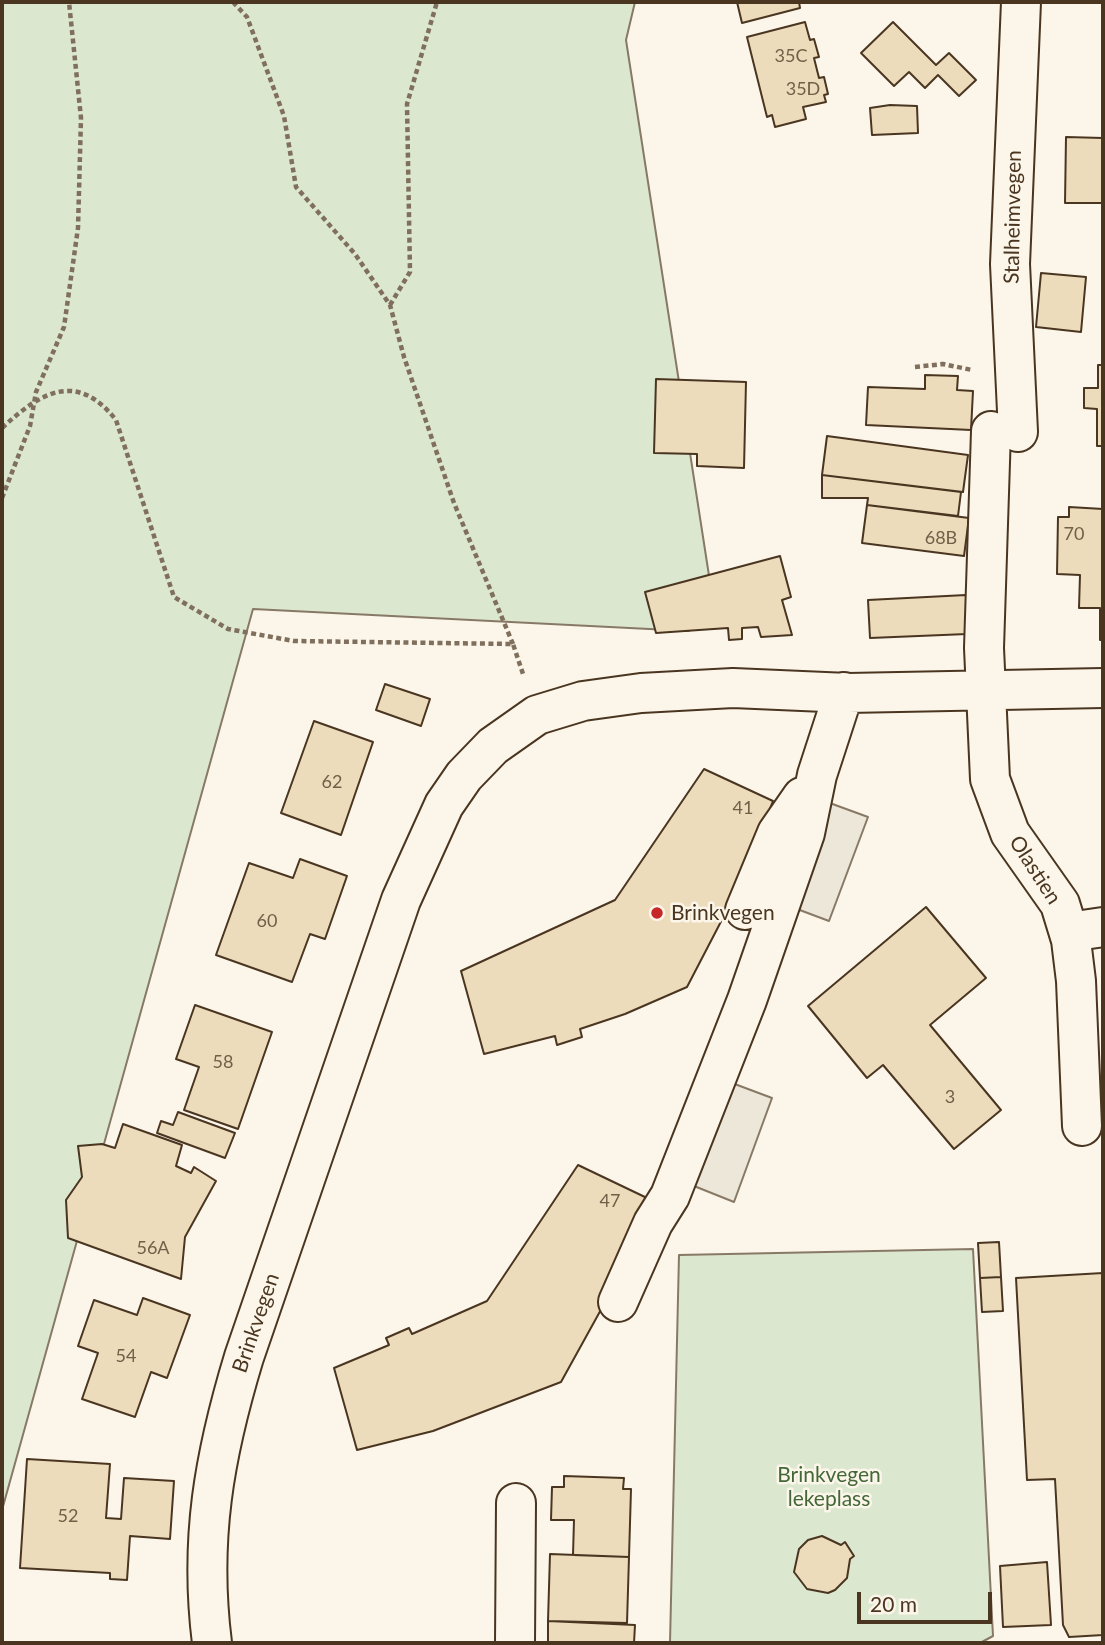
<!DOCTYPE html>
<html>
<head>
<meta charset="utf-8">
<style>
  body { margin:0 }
  #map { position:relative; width:1105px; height:1645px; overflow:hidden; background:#fbf6e9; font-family:Lato,sans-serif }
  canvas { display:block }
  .frame { position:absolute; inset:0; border:4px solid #4a3520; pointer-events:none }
  .scale { position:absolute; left:857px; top:1592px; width:135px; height:32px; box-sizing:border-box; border:4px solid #4a3520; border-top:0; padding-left:9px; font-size:21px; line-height:24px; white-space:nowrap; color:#4a3520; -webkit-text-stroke:5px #fbf6e9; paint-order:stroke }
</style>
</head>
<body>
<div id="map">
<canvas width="1105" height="1645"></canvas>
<div class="frame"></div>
<div class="scale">20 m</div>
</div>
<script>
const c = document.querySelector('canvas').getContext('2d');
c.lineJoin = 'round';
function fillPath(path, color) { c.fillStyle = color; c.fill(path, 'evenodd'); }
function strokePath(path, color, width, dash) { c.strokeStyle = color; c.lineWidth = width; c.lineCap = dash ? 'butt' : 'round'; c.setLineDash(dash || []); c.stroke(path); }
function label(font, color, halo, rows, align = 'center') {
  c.font = font + ' Lato,sans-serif'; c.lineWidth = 5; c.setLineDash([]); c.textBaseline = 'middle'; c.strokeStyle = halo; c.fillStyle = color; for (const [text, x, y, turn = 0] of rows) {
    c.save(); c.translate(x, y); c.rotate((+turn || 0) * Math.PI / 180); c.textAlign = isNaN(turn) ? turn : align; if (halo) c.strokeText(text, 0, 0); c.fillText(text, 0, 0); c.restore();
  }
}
const green = new Path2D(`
  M2,2H635L626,40L712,595L689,631L253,609L2,1510Z
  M973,1249L993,1636L980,1643H670L679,1255Z`);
fillPath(green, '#dce7d0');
strokePath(green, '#887966', 2);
const parking = new Path2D(`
  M827,802L868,817L829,921L789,906Z
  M732,1083L772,1098L734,1202L694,1186Z`);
fillPath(parking, '#ede7d9');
strokePath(parking, '#887966', 2);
const building = new Path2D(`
  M737,2H799L800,8L742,23Z
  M805,22L810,40L814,39L819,57L814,58L819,78L824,77L828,94L824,95L826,102L803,107L806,119L775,127L772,115L767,117L747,37Z
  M893,22L936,65L949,53L976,80L959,96L938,75L925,88L909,72L894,86L861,53Z
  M890,105L917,106L918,133L872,135L870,108Z
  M1066,137L1103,138V203H1065Z
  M1041,273L1086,277L1081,332L1036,327Z
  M1098,365H1103V446H1097V409L1084,408V388H1098Z
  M925,375L958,376L957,390L973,391L971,430L866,425L868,387L925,389Z
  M656,379L746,382L744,468L697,466V454L654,453Z
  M827,436L968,455L963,492L822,475Z
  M822,475L961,492L958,516L867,505L868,498H822Z
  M867,505L969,518L964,556L862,543Z
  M1069,507L1103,509V640H1100V608H1079L1080,575L1057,574L1058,517H1069Z
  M780,556L791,597L782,600L792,635L761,637L758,627L742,628V639L729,640L728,628L656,633L645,592Z
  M966,595L967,634L870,638L868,600Z
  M385,684L430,699L421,726L376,710Z
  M314,721L373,742L341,835L281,813Z
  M704,769L773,801L740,885L687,987L625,1014L580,1029L582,1037L557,1045L555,1036L484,1054L461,971L615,900Z
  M300,859L347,876L325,939L310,934L292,982L216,955L249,863L293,878Z
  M926,907L986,978L930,1025L1001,1110L954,1149L883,1065L867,1078L808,1006Z
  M195,1005L272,1032L238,1129L184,1110L199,1067L176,1059Z
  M178,1112L235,1133L225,1158L157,1133L161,1121L173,1125Z
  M123,1124L182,1145L176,1166L191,1173L194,1167L216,1181L185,1237L181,1279L68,1238L66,1200L82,1177L78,1146L102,1144L115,1148Z
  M578,1165L647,1198L603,1306L561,1382L433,1431L357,1450L334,1368L389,1345L386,1338L409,1328L412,1334L487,1301Z
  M999,1242L1001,1277L980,1278L978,1243Z
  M1103,1273V1635L1069,1637L1063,1625L1055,1479L1027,1480L1016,1278Z
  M1001,1277L1003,1311L982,1312L980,1278Z
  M143,1298L190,1315L167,1378L151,1372L135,1417L82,1399L98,1353L78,1346L94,1300L137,1315Z
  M27,1459L110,1464L106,1518L121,1519L124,1478L174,1481L170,1539L130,1536L127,1580L110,1579V1573L20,1568Z
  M564,1476L624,1478L623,1489H631L629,1557L573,1555L574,1520H551L552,1487H564Z
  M822,1536L841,1545L845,1542L854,1556L850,1559L847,1578L835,1590L828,1593L807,1589L794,1572L799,1549L808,1540Z
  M550,1554L629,1557L627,1623L548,1621Z
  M1047,1562L1051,1625L1003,1627L1000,1566Z
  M548,1621L635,1625L634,1643H548Z`);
fillPath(building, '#ecdcbc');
strokePath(building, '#4a3520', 2);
const minor = new Path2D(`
  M991,431L984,648L990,779L1010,833L1060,904L1071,940L1076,981L1082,1126
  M1018,432L1010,264L1021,2
  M745,910L777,833L802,797
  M1069,932L1103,927
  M618,1302L653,1223L670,1196L747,1000L805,833L817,775L844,692
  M212,1643C199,1540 214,1456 244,1357L401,900L444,805L464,776L493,746L537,715L583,701L641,693L733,688L848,693L1103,688
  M515,1643L516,1503`);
strokePath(minor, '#4a3520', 42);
strokePath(new Path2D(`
  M233,2L247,17L284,116L296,187L355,254L390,305L404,357L454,503L513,644
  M390,305L410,272L407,104L437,2
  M915,367L943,364L972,370
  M2,428C42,391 77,371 116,420L174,597L228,629L294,641L513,644L524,677
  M2,498L30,426L36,392L64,327L78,228L81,118L69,2`), '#7f6f5c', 4.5, [5, 3.5]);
strokePath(minor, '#fbf6e9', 38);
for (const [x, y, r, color] of [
  [657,913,7,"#c62828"]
]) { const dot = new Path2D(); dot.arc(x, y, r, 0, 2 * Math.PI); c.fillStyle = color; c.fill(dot); strokePath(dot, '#fbf6e9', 2.5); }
label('18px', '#725f47', null, [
  ["35C",791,56],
  ["35D",803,89],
  ["70",1074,534],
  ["68B",941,538],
  ["62",332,782],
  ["41",743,808],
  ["60",267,921],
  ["58",223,1062],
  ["3",950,1097],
  ["47",610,1201],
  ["56A",153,1248],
  ["54",126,1356],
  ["52",68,1516]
]);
label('21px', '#4a3520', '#fbf6e9', [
  ["Stalheimvegen",1013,217,-89],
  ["Olastien",1035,870,57],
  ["Brinkvegen",256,1323,-71]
]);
label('21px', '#4a3520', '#fbf6e9', [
  ["Brinkvegen",671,913]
], 'left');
label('21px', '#436837', '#fbf6e9', [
  ["Brinkvegen",829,1475],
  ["lekeplass",829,1499]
]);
</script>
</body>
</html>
